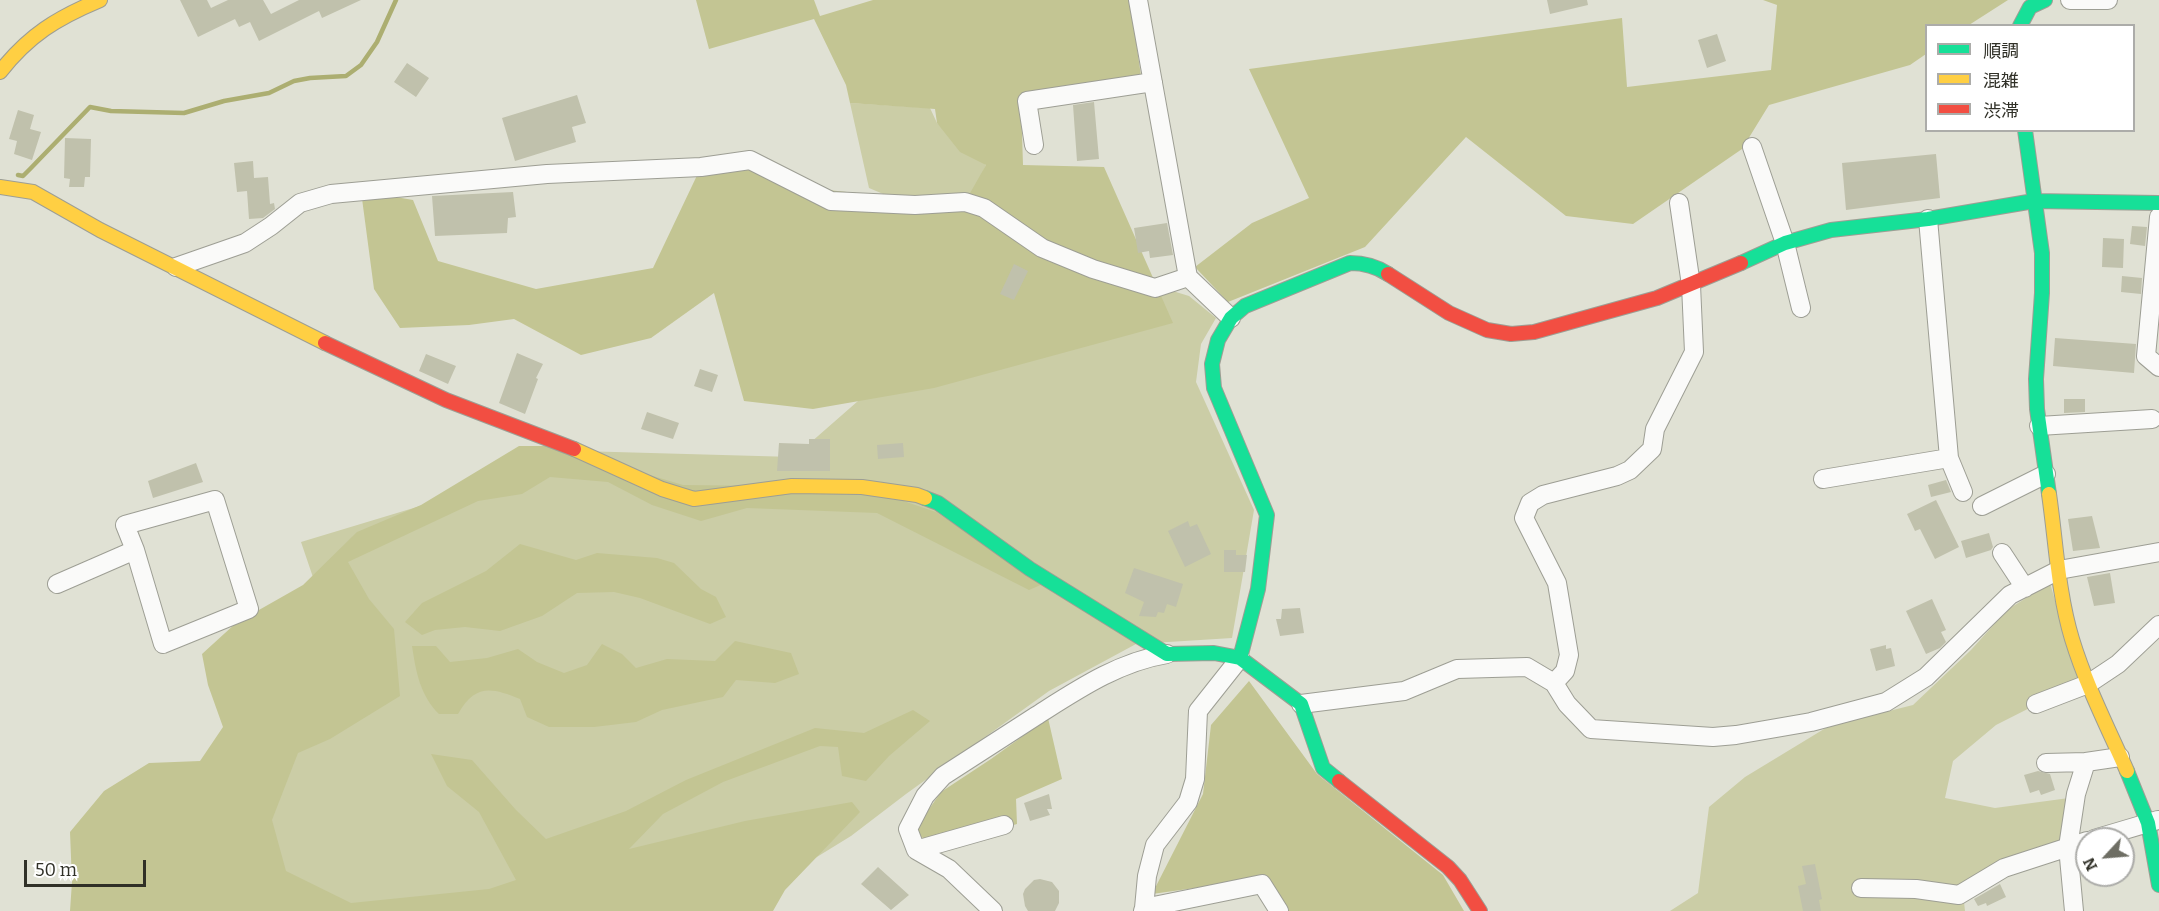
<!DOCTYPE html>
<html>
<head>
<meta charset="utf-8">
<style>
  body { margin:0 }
  #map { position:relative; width:2159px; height:911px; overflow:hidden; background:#e0e1d4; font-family:Bitter,"Noto Sans JP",serif }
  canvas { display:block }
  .legend { position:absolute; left:1925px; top:24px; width:210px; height:108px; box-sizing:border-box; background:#fff; border:2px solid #acaca9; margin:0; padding:8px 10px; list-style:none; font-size:18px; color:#303027 }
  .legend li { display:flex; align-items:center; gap:12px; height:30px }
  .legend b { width:30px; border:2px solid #acaca9 }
  .north { position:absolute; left:2075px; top:827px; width:60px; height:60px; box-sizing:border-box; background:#fff; border:2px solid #acaca9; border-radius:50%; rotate:244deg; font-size:16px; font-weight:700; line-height:24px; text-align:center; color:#303027 }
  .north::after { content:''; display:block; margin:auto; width:21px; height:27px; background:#6e6e64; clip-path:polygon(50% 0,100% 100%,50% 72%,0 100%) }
  .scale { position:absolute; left:24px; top:860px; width:122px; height:27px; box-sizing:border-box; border:3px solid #303027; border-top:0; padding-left:8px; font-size:18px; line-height:21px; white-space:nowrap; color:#303027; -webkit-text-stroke:4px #fff; paint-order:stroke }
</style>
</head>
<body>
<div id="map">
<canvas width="2159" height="911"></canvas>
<ul class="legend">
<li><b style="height:8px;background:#16e098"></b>順調</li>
<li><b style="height:8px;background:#ffcf43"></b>混雑</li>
<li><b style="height:8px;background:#f24e42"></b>渋滞</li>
</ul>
<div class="north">N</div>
<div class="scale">50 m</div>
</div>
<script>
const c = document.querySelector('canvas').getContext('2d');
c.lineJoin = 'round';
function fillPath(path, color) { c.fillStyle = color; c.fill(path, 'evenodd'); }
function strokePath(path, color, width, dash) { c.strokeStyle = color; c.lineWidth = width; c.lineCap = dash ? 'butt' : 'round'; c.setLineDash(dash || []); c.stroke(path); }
fillPath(new Path2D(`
  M850,103L930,108L937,123L986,165L969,203L888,196L869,188Z
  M1104,270L1189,296L1216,318L1201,344L1196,382L1254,510L1232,638L1136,644L1049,691L906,794L851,836L729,911H277L236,781L332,633L301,542L440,500L579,451L794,457L890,373Z
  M2050,583L2079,683L1996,725L1953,761L1945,798L1995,808L2069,798L2068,851L1963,893L1965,911H1670L1698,893L1709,807L1745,777L1829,726L1913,705L1971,650L2007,610Z`), '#cbcda6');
fillPath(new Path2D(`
  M696,0H814L820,16L873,0H1130L1141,76L1021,103L1023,165L1104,167L1173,323L934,388L813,409L744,401L714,293L651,338L581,355L514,319L469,325L400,328L374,289L361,191L413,200L438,261L536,289L653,268L701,167L750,160L828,190L970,205L965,202L986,165L960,152L937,123L935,109L850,103L846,85L814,19L709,49Z
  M1763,0H2008L1969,25L1926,26V54L1910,65L1769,105L1742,149L1633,224L1566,216L1466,137L1365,247L1228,302L1195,267L1252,223L1309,198L1249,69L1622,18L1627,87L1771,70L1777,5Z
  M519,446H553L683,485L862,487L936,512L1043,584L1029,590L877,513L747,508L701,521L652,505L608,482L550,477L522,494L478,501L348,562L369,599L394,629L400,696L330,739L298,753L272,820L286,871L351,903L489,889L516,880L479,812L447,786L431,754L472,760L516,810L546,839L626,811L686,780L815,728L864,733L913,710L930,721L889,756L866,781L842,776L838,747L820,746L723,782L663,814L629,849L745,821L852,802L860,812L785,890L773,911H70L72,882L70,832L104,791L149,763L200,761L223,727L208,685L202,654L236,623L303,585L357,532L421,505Z
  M520,544L576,560L597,553L657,558L674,563L701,589L716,597L726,617L710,624L640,598L614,592L577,593L542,616L500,631L465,627L435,630L422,635L405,622L422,603L486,571Z
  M735,641L791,653L799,674L775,683L736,680L723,697L662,710L636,722L594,727H549L527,717L520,699C491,687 475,684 458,714H439C420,695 416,672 412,646H436L450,662L487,658L518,649L537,662L564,673L587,665L602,644L622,654L636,668L667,659L715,661Z
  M1249,681L1317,774L1443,875L1464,911H1288L1267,878L1152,894L1203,794L1211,725Z
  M1048,718L1062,779L1016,799L1017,824L936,847L917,834L920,822L941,792L991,759Z`), '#c3c593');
strokePath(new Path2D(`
  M18,175L23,176L30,169L90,107L111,111L184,113L224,101L269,93L294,81L310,78L346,76L361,65L377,42L396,0`), '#acae71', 4.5);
fillPath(new Path2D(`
  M180,0H207L211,8L228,0H263L271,14L299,0H361L322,18L319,11L259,41L250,22L239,27L235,19L198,37Z
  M1547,0H1587L1588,5L1550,14Z
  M1717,34L1726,61L1707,68L1698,40Z
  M407,63L429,78L416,97L394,82Z
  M577,95L586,123L572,127L576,142L515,161L502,118Z
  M1094,102L1099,159L1077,161L1073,105Z
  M18,110L34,115L30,129L41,132L32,160L14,154L17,141L9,139Z
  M65,138L91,139L90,177H85L84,187H69L70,179L64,178Z
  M1936,154L1940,198L1846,210L1842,163Z
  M253,161L254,178L268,177L270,204L274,203L275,209L263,218L249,219L247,191L237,192L234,163Z
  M513,192L516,217L508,218L507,233L435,236L432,196Z
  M1167,223L1173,255L1150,258L1149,251L1138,253L1134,228Z
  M2132,226L2147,227L2145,246L2130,244Z
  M2103,238L2124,239L2123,268L2102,267Z
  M1014,264L1028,271L1014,300L1000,294Z
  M2122,276L2142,278L2141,294L2121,292Z
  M2055,338L2136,344L2134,373L2053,366Z
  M517,353L543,364L536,378L538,379L525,414L499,403Z
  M426,354L456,366L448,384L419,371Z
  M700,369L718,375L712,392L694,386Z
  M2064,399H2085V412L2064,413Z
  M647,412L679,423L673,439L641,429Z
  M809,439H830V471H777L779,443L809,444Z
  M903,443L904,457L878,459L877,445Z
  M196,463L203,482L153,498L148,481Z
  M1946,480L1951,492L1931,497L1928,485Z
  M1936,500L1959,547L1935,559L1920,529L1915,531L1907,514Z
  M2092,516L2100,548L2073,551L2068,519Z
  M1188,521L1190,527L1197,524L1211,554L1185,567L1168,531Z
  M1989,533L1993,547L1991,550L1966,558L1961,541Z
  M1224,550H1236V555H1247L1245,572H1224Z
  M1134,568L1183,584L1176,607L1167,604L1164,613L1158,612L1156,617L1139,616L1144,602L1125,593Z
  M2110,573L2115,603L2094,606L2087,577Z
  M1932,599L1946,630L1941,632L1946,642L1940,648L1926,654L1906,611Z
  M1300,608L1304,633L1280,636L1276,619H1281L1282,609Z
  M1886,645V649L1891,648L1895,666L1876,671L1870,649Z
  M2038,771L2050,774L2055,790L2041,795L2039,790L2030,793L2024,775Z
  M1049,794L1052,809H1047L1050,815L1030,821L1024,803Z
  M1815,864L1822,899L1819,900L1821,911H1803L1798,886L1806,884L1802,866Z
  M878,867L909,895L891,910L861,884Z
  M1040,879L1052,882L1059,891V903L1055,911H1028L1025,906L1023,894L1025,889L1034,880Z
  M2000,884L2006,897L1987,906L1986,903L1978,906L1974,899Z`), '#c0c1ac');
const street = new Path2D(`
  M1138,0L1188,277L1231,318
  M2070,0H2108
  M1034,145L1027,101L1153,82
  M1752,147L1785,243L1801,308
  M2159,217L2146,356L2159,367
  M176,267L245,243L271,226L300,203L331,194L547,174L701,167L750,160L831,201L915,205L965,202L984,208L1042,248L1093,269L1155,288L1188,277
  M2039,426L2152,419
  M1949,458L1963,492
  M1823,479L1949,458L1928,219
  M1982,506L2046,474
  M2002,553L2025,588
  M57,584L135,550L163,644L249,609L215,500L125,525L135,550
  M1554,683L1565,671L1569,655L1557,583L1524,518L1530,503L1543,495L1617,476L1630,470L1652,449L1655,429L1694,352L1691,285L1679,203
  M1301,704L1404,691L1457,669L1527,667L1554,683L1567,704L1591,729L1713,737L1736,735L1811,722L1886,702L1926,677L2010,595L2059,570L2159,552
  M2036,704L2088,684L2118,664L2159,625
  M2046,763L2086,762
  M2094,839L2158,820
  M916,850L1004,825
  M1861,888L1916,889L1959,895L2004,868L2087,841
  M1144,908L1147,876L1155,845L1188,802L1195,779L1198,711L1240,658
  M993,911L949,869L916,850L908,829L925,796L943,776C974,756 1005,736 1036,716C1077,690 1118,662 1167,654
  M1143,911L1144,908L1262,884L1279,911
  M2074,911L2068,847L2076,794L2086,762L2120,757`);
const fast = new Path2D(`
  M2020,26L2030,7L2045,0
  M2025,130L2042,253V293L2036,379L2037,409L2049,494
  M1741,263L1785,243L1831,230L1928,219L2034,201L2159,203
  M925,498L938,503L1030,569L1167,654L1214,653L1240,658L1301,704L1323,768L1339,781
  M1240,658L1258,589L1267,515L1214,388L1212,364L1218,340L1231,318L1245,306L1350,263C1365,263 1376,266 1388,274
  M2127,771L2148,823L2159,885`);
const slow = new Path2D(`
  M0,72C29,35 57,18 100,0
  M0,187L33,192L100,230L325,343
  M574,449L662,489L694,499L792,486L862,487L917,495L925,498
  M2049,494C2056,542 2058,593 2072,639C2086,685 2108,728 2127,771`);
const jam = new Path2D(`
  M1388,274L1449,313L1487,330L1511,334L1534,332L1657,298L1741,263
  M325,343L446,400L574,449
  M1339,781L1448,867L1460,880L1480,911`);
strokePath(street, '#9d9e94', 20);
strokePath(fast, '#9d9e94', 16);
strokePath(slow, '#9d9e94', 16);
strokePath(jam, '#9d9e94', 16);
strokePath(street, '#fafaf9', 18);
strokePath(fast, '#16e098', 14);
strokePath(slow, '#ffcf43', 14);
strokePath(jam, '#f24e42', 14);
</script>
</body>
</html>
